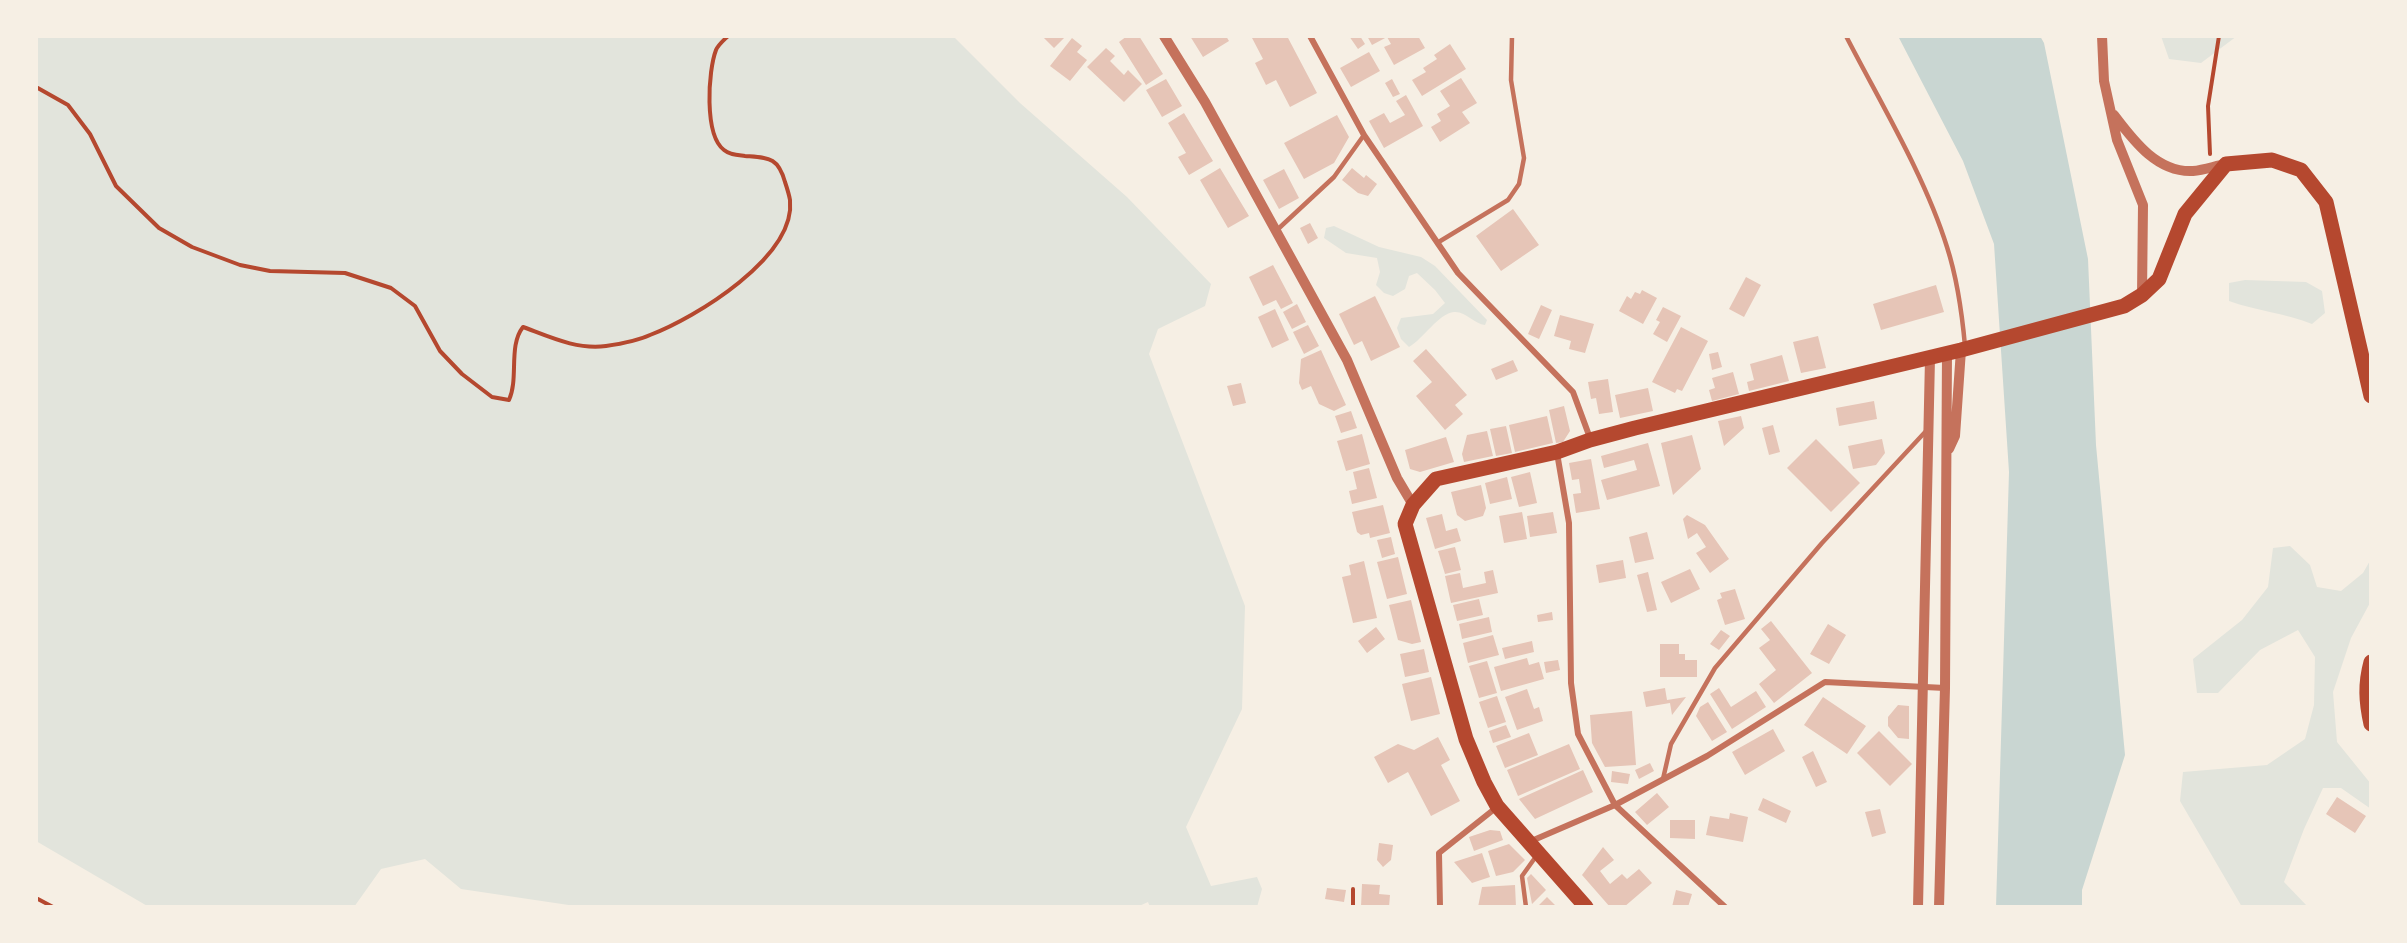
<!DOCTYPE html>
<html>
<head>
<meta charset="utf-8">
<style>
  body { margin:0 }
  #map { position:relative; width:2407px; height:943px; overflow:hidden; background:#f6efe4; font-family:"Exo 2",sans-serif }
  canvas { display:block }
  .frame { position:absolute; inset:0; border:38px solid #f6efe4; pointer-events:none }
</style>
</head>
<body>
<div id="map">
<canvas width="2407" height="943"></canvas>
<div class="frame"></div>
</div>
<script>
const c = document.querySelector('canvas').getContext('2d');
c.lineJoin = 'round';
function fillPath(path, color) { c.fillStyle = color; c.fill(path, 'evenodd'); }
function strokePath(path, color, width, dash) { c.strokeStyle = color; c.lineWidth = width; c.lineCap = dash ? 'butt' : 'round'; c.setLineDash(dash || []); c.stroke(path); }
fillPath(new Path2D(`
  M36,36H953L1020,103L1127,197L1211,284L1205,306L1158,329L1149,354L1245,606L1242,709L1186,827L1211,886L1257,877L1262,889L1257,907H1150L1148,902L1137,907H582L461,889L425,859L381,869L354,907H149L36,841Z
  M2161,36H2237L2201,63L2169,59Z
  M1334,226L1379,247L1421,257L1435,266L1487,320L1485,325C1474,324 1466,311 1454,312C1439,313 1423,339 1409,347L1401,339L1397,328L1401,318L1433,314L1445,303L1435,290L1417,273L1409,276L1405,289L1393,296L1384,293L1376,285L1380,272L1377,258L1346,253L1324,238L1326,228Z
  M2245,280L2306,282L2322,291L2325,313L2312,324C2285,313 2257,311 2229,301V283Z
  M2290,546L2310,565L2317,587L2341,591L2363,573L2371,559V601L2351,638L2333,692L2337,742L2371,784V809L2341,788H2323L2304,829L2284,882L2308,907H2242L2180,801L2183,772L2267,765L2305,739L2314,705L2315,657L2298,630L2260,650L2218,693H2197L2193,659L2242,620L2268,587L2273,548Z`), '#e2e4dc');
fillPath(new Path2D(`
  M1898,36H2040L2044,43L2088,259L2096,445L2125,755L2082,890V907H1996L2009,472L1994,244L1963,161Z`), '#c9d6d2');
fillPath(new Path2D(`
  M1042,36H1066L1054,48Z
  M1127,36H1139L1163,74L1146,85L1119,42Z
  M1190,36H1226L1229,41L1203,57Z
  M1251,36H1287L1317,93L1290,107L1276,80L1266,85L1255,63L1263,59Z
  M1349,36H1360L1365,44L1358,49Z
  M1367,36H1418L1425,48L1394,65L1384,47L1391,44L1387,37L1372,45Z
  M1072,38L1082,46L1077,52L1087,60L1070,81L1050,66Z
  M1450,44L1466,69L1422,96L1412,80L1426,72L1423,68L1437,59L1434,55Z
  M1106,48L1115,56L1110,61L1124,75L1128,70L1142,84L1124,102L1087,67Z
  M1369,52L1380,71L1351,87L1340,68Z
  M1461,78L1477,103L1462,112L1470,123L1440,142L1431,127L1441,121L1437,114L1450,106L1440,91Z
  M1166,79L1182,106L1162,117L1146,90Z
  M1392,79L1400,94L1393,97L1385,83Z
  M1406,95L1423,126L1384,148L1369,121L1384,113L1390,123L1405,115L1396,101Z
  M1184,113L1213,161L1189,175L1178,157L1186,153L1168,123Z
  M1337,115L1349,137L1334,163L1304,179L1284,143Z
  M1220,168L1249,216L1228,228L1200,180Z
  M1352,168L1364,178L1366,175L1377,184L1368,196L1358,193L1342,180Z
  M1284,169L1299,198L1279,209L1263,180Z
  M1513,209L1539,245L1501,271L1476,236Z
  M1310,223L1318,238L1308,244L1300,228Z
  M1273,265L1293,303L1281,309L1276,300L1263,306L1249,277Z
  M1746,277L1761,285L1744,317L1729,309Z
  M1936,285L1944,312L1881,330L1873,304Z
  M1642,290L1657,298L1643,324L1619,311L1627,296L1631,299L1635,292L1640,294Z
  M1375,296L1400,347L1371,361L1362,341L1354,345L1339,314Z
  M1297,304L1306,322L1292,329L1283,312Z
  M1541,305L1552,310L1539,339L1528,334Z
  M1663,307L1681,316L1667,342L1653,334L1660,322L1656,320Z
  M1275,309L1289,340L1272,348L1258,317Z
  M1560,315L1594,324L1585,353L1569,349L1571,341L1554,336Z
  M1308,325L1319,346L1304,354L1293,332Z
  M1681,327L1708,341L1682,391L1677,389L1675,393L1652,382Z
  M1818,336L1826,368L1801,373L1793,342Z
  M1426,349L1467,395L1455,405L1463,414L1445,430L1416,396L1432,382L1413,361Z
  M1321,350L1346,405L1334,411L1319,404L1311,386L1302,390L1299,383L1301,359Z
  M1718,352L1722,367L1712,370L1709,354Z
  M1782,355L1789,381L1749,391L1747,382L1754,380L1750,364Z
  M1513,360L1518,371L1496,380L1491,369Z
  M1733,372L1739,394L1712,401L1709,390L1715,388L1712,378Z
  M1608,379L1613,412L1599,414L1596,398L1591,399L1588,382Z
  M1241,383L1246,403L1233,406L1227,386Z
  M1648,388L1653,411L1620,418L1615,395Z
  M1874,401L1877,419L1839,426L1836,408Z
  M1564,406L1570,431L1563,442L1556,443L1549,410Z
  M1351,411L1357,428L1341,433L1335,416Z
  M1547,416L1553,443L1515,452L1509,425Z
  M1741,416L1744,428L1724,446L1718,421Z
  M1773,425L1780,452L1769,455L1762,428Z
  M1506,426L1512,453L1496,456L1490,429Z
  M1487,431L1493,456L1464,462L1462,454L1467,435Z
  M1362,434L1370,464L1346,471L1337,441Z
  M1692,435L1701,469L1673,495L1661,443Z
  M1446,437L1454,462L1420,472L1410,469L1405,450Z
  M1816,439L1860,483L1831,512L1787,468Z
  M1882,439L1885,453L1876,465L1853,469L1848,446Z
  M1648,443L1660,486L1607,500L1601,480L1637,470L1634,460L1604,468L1601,456Z
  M1591,459L1600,509L1576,513L1573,494L1581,493L1579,479L1572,480L1569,463Z
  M1369,468L1377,498L1352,504L1349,491L1357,489L1353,472Z
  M1530,472L1537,503L1519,507L1511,477Z
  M1507,477L1512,499L1490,504L1485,483Z
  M1481,485L1486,508L1483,516L1465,521L1457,515L1451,492Z
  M1383,505L1390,533L1370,538L1369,533L1361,535L1357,532L1352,512Z
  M1522,512L1527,539L1504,543L1499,516Z
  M1553,512L1557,533L1530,537L1527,516Z
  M1442,514L1446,531L1457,528L1461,541L1435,549L1426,518Z
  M1687,515L1705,525L1729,559L1710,573L1696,553L1706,547L1697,533L1688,539L1683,519Z
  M1647,532L1654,559L1635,563L1629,537Z
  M1391,537L1395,554L1382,558L1377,540Z
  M1455,547L1461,570L1445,574L1438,551Z
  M1398,557L1407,594L1387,599L1377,562Z
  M1623,560L1626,578L1599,583L1596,565Z
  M1364,561L1377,618L1353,623L1342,577L1351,575L1349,565Z
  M1690,569L1700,589L1671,603L1661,582Z
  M1493,570L1498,593L1451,603L1445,576L1460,573L1463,588L1486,583L1484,572Z
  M1648,572L1657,610L1647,612L1637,575Z
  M1735,589L1745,619L1725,625L1717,600L1722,598L1720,593Z
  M1479,599L1483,615L1457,621L1453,605Z
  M1411,600L1421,642L1412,644L1398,640L1389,605Z
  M1552,612L1553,620L1538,622L1537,615Z
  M1489,617L1492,632L1462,639L1459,624Z
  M1771,621L1812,673L1774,703L1759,684L1776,670L1759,648L1770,640L1761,629Z
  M1828,624L1846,635L1829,664L1810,654Z
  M1376,627L1385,639L1367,653L1358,641Z
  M1721,630L1730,636L1719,650L1710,644Z
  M1493,635L1499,655L1468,663L1463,643Z
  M1532,641L1534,652L1505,659L1502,648Z
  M1660,644H1679V654H1685V660H1697V677H1660Z
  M1424,649L1429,672L1405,677L1400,654Z
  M1527,658L1529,665L1539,662L1544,679L1501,691L1494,667Z
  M1558,660L1560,670L1546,673L1544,662Z
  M1487,661L1497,693L1479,698L1469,666Z
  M1431,677L1440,714L1411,721L1402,684Z
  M1665,688L1667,700L1686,697L1672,715L1670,703L1646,707L1643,692Z
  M1719,688L1731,707L1756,691L1766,707L1732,729L1710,694Z
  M1527,689L1534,709L1539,707L1543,721L1517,730L1505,697Z
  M1497,696L1506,722L1488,728L1479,702Z
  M1823,697L1866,726L1847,754L1804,725Z
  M1708,702L1727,732L1712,741L1696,716L1700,707Z
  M1898,705L1909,706V739L1898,738L1888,726V717Z
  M1632,711L1636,765L1605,767L1592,743L1590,715Z
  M1506,725L1511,737L1493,743L1489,731Z
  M1773,729L1785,751L1745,775L1732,752Z
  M1879,731L1912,764L1890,786L1857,753Z
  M1529,733L1538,755L1505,768L1496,746Z
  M1438,737L1450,760L1441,765L1460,801L1431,816L1408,772L1388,783L1374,757L1398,744L1414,750Z
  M1569,744L1580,769L1518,796L1507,770Z
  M1813,751L1827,782L1816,787L1802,757Z
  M1650,763L1654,771L1639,779L1635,770Z
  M1583,770L1593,792L1535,819L1519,799Z
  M1612,771L1630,774L1628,784L1611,782Z
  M1657,793L1669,807L1647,825L1635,812Z
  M2337,797L2366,816L2355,833L2326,814Z
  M1763,798L1791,811L1786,823L1758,810Z
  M1880,809L1886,833L1872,837L1865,812Z
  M1730,813L1748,817L1743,842L1706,835L1710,816L1729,819Z
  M1670,820H1695V839L1670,838Z
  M1490,830L1500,831L1503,840L1474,851L1469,837Z
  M1379,843L1393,845L1391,860L1383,867L1377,860Z
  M1509,844L1525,860L1513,872L1496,876L1488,851Z
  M1603,847L1614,860L1600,871L1610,884L1622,874L1627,879L1639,869L1652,883L1624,907H1610L1582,875Z
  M1482,853L1490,877L1472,883L1454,862Z
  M1531,874L1546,890L1532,904L1527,878Z
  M1362,884L1380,885L1379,894L1390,895L1389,907H1361Z
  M1515,885L1516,907H1478L1482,887Z
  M1327,888L1346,890L1344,902L1325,899Z
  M1676,890L1692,894L1688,907H1672Z
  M1547,897L1557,907H1537Z`), '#e6c5b7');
strokePath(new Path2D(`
  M36,87L68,105L90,134L116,186L159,228L192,247L240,265L270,271L345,273L391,288L415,306L440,351L462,374L492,397L509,400C519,378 508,346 523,327C550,337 577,350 606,346C620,344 637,341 650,335C695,318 796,257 790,200C789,194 787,188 785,182C778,157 769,158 745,156C737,155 730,155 724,150C704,135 708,71 716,50C718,45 724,40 728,36
  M2210,154L2208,106L2219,36
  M36,898L53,907
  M1353,907V889`), '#b5482f', 4);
strokePath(new Path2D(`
  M1846,36C1880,102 1925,176 1947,247C1957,278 1962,313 1965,346
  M1277,230L1334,177L1364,135
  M1437,243L1508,200L1519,184L1524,158L1511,80L1512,36
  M1663,779L1671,744L1715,668L1822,543L1927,430
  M1526,907L1522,876L1537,855`), '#c5725c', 4.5);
strokePath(new Path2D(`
  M1310,36L1364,135L1458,273L1573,392L1590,438
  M1557,453L1569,523L1571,683L1578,734L1615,805L1725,907
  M1529,842L1615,805L1707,756L1825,682L1945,688
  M1440,907L1439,853L1497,807`), '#c5725c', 6);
strokePath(new Path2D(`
  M1164,36L1205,102L1347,360L1397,478L1413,505
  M2102,36L2104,81L2117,140L2143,205L2142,295
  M2114,115C2133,140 2157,173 2193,171C2204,170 2215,166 2226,164
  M1949,449L1955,436L1961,350
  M1918,907L1930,358
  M1939,907L1945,688L1947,353`), '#c5725c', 10);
strokePath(new Path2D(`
  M2371,662C2365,684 2366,702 2371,724
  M1586,907L1497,806L1484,782L1466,739L1405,524L1413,505L1436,479L1557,452L1590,440L1635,428L1961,350L2124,306L2142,295L2159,279L2185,214L2226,164L2272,160L2301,170L2326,202L2371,396`), '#b5482f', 15);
</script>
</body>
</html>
